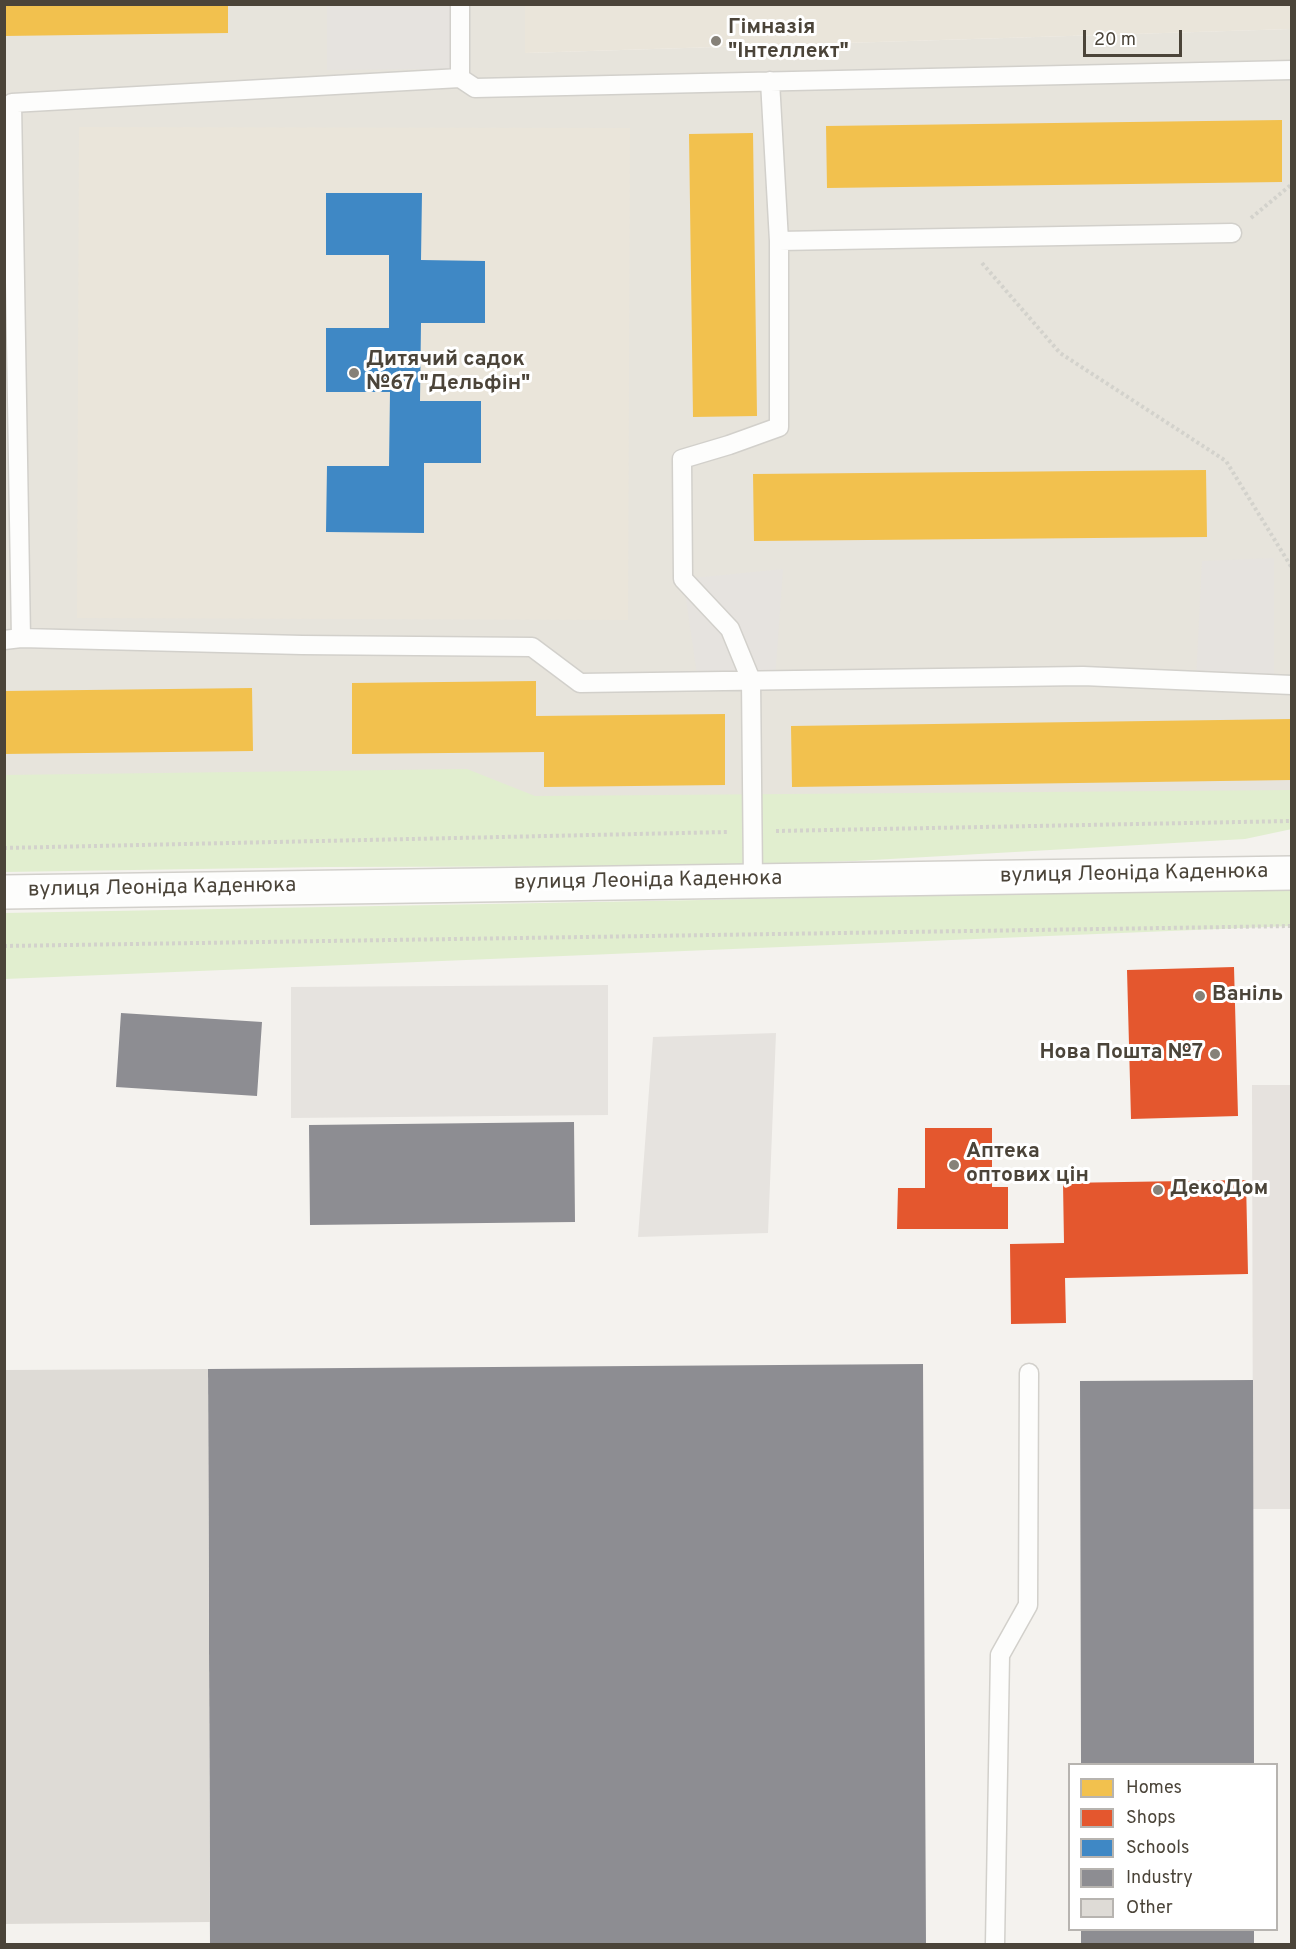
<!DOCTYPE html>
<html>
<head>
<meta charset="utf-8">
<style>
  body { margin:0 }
  #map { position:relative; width:1296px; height:1949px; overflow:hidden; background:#f4f2ee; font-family:Overpass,sans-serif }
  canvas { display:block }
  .frame { position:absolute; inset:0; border:6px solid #4b4439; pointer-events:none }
  .legend { position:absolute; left:1068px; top:1763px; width:210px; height:168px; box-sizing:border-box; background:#fff; border:2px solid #b7b4b0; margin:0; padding:8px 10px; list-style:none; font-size:18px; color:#4b4439 }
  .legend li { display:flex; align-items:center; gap:12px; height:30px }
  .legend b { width:30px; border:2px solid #b7b4b0 }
  .scale { position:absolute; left:1083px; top:30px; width:99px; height:27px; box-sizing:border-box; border:3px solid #4b4439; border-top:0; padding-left:8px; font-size:18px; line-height:21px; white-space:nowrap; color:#4b4439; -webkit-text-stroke:4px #fff; paint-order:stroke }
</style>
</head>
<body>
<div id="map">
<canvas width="1296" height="1949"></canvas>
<div class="frame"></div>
<ul class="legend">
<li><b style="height:16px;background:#f2c14e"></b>Homes</li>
<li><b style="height:16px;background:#e4572e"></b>Shops</li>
<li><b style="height:16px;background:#3f88c5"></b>Schools</li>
<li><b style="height:16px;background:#8d8d92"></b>Industry</li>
<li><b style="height:16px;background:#dedbd6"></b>Other</li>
</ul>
<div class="scale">20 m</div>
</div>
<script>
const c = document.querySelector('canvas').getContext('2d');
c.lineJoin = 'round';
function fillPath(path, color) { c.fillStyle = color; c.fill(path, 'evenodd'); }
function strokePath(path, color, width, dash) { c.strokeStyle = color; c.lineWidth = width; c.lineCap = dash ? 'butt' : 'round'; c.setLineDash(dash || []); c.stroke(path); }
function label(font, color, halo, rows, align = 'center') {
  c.font = font + ' Overpass,sans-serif'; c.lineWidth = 6; c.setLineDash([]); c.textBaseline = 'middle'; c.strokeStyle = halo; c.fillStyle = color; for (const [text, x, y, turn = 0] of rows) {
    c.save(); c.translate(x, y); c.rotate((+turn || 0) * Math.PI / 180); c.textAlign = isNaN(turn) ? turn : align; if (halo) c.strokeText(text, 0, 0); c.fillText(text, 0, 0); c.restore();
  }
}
fillPath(new Path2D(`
  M4,5H525V53L1291,29V810L5,827Z`), '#e7e4dc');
fillPath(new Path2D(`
  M1252,1085H1291V1509H1253Z`), '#e6e2de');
fillPath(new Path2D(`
  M525,5L1291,4L1292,29L525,53Z
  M79,127L630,128L628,620L77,618Z`), '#eae5da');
fillPath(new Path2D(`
  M467,769L535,796L1291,790L1292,829L1245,839L855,861L690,866L326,867L5,872L4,775Z
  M1292,889L1291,926L5,979L4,913Z`), '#e1eecf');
fillPath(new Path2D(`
  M327,5H452L451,69L327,70Z
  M1274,558V684L1196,681L1202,561Z
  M783,569L775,680L698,681L683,579Z
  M608,985V1115L291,1118V987Z
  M776,1033L768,1233L638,1237L653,1037Z`), '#e6e3df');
fillPath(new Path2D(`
  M4,4H228V33L4,36Z
  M1282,120V182L827,188L826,126Z
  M753,133L757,416L693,417L689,134Z
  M1206,470L1207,537L754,541L753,474Z
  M536,681V716L725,714V785L544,787V752L352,754V683Z
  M252,688L253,751L4,754V691Z
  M1292,719V780L792,787L791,726Z`), '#f2c14e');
fillPath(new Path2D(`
  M1234,967L1238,1116L1131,1119L1127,970Z
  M925,1128H992V1187H1008V1229H897L898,1188H925Z
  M1246,1180L1248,1274L1065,1278L1066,1323L1011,1324L1010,1244L1064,1243L1063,1183Z`), '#e4572e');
fillPath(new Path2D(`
  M326,193H422L421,260L485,261V323H421L420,401H481V463H424V533L326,532L327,466H389L390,392H326V328H389V255H326Z`), '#3f88c5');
fillPath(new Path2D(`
  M121,1013L262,1022L257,1096L116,1087Z
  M574,1122L575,1222L310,1225L309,1125Z
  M923,1364L926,1944H210L208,1369Z
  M1253,1380L1254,1764H1081L1080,1381Z
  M1081,1930H1254V1944H1081Z`), '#8d8d92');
fillPath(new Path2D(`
  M208,1369L210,1922L4,1924V1370Z`), '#dedbd6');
const lane = new Path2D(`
  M460,78V4
  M779,241L1232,233
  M21,638L302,645L532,647L580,683L1083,676L1292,685
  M4,640L21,638L12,103L460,78L475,88L1292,70
  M753,881L751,680L730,629L683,579L682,459L729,445L779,427V241L770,81
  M995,1944L1000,1655L1028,1605L1029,1373`);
const street = new Path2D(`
  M4,892L1292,873`);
strokePath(lane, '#d2d0cb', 21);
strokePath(street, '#d2d0cb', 36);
strokePath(new Path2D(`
  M1251,218L1292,184
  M982,263L1060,353L1226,461L1292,568
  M776,831L1292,821
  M4,848L727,832
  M4,946L1292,926`), '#d3d2cc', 4, [3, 3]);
strokePath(lane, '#fdfdfc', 18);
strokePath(street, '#fdfdfc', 33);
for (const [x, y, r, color] of [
  [716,41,6,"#868178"],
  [354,373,6,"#868178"],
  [1200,996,6,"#868178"],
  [1215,1054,6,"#868178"],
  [954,1165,6,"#868178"],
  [1158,1190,6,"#868178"]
]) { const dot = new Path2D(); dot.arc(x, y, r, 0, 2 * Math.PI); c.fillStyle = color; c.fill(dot); strokePath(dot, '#fff', 2); }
label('bold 21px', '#4b4439', '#fff', [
  ["Гімназія",728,29],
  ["\"Інтеллект\"",728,53],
  ["Дитячий садок",366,361],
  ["№67 \"Дельфін\"",366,385],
  ["Ваніль",1212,996],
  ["Нова Пошта №7",1203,1054,"right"],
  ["Аптека",966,1153],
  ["оптових цін",966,1177],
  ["ДекоДом",1170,1190]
], 'left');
label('21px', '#4b4439', '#fff', [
  ["вулиця Леоніда Каденюка",1134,875,-1],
  ["вулиця Леоніда Каденюка",648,882,-1],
  ["вулиця Леоніда Каденюка",162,889,-1]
]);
</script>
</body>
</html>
